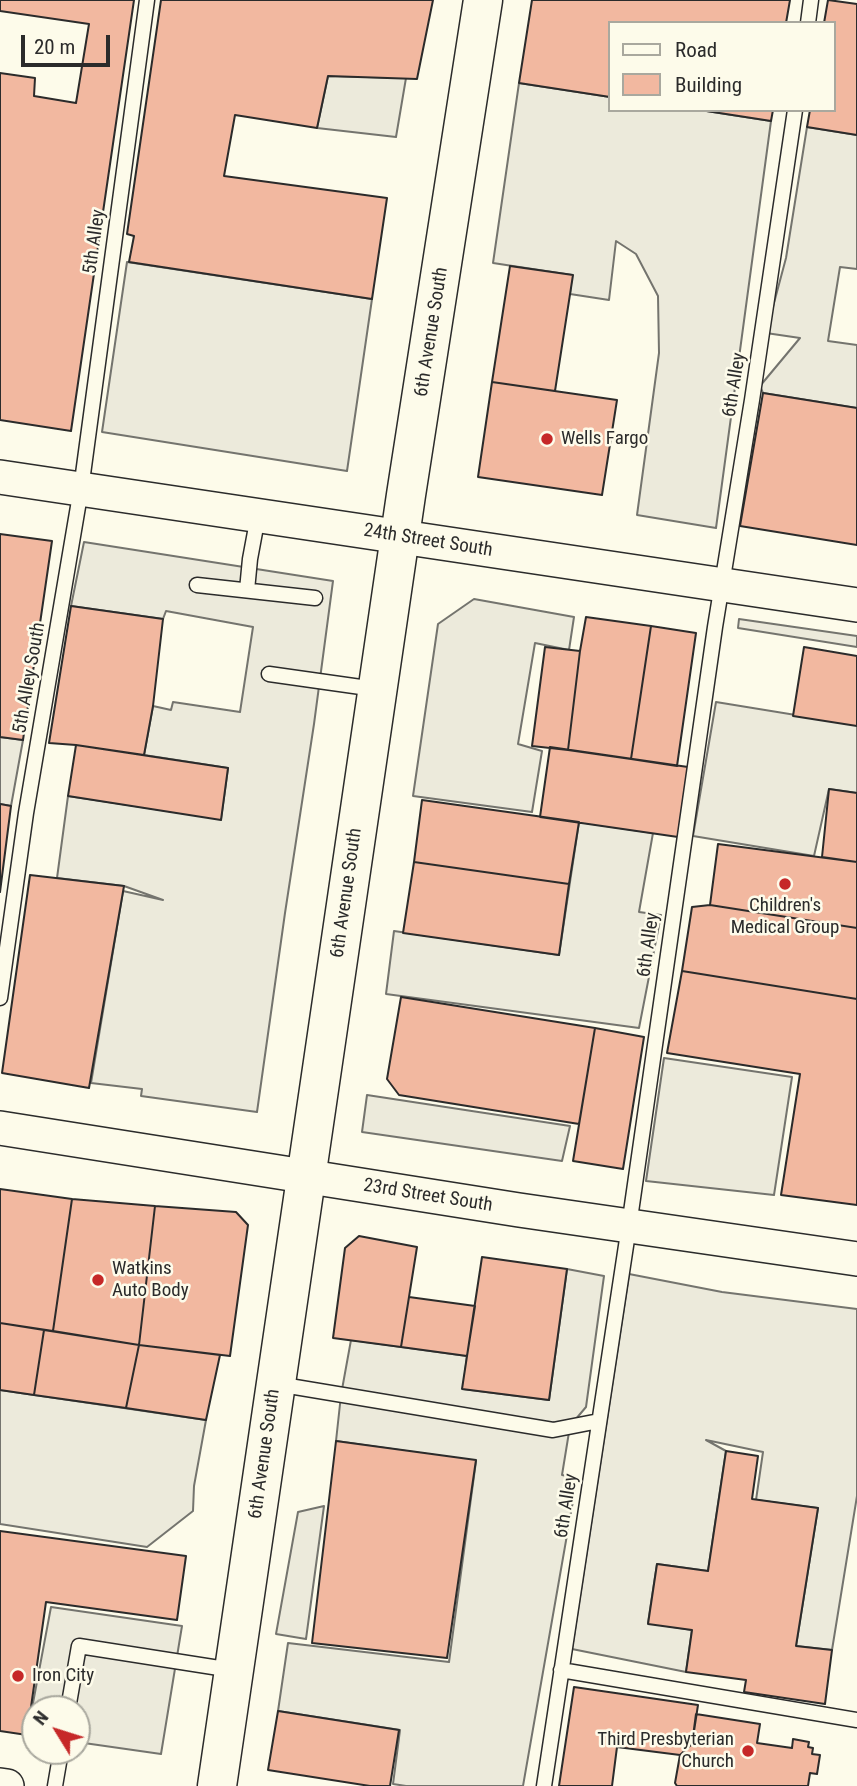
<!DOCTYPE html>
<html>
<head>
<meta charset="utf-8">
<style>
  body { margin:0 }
  #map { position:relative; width:857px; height:1786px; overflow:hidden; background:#fdfbea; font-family:"Roboto Condensed",sans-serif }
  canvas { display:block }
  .legend { position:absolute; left:608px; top:21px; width:228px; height:91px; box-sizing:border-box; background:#fdfbea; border:2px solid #a9a89e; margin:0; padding:9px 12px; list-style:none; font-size:21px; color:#2b2b2b }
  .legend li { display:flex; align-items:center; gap:14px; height:35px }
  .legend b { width:35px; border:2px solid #a9a89e }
  .north { position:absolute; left:21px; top:1695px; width:70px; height:70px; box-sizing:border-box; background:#fdfbea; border:2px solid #a9a89e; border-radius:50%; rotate:308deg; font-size:19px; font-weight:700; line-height:28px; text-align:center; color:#2b2b2b }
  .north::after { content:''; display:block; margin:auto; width:24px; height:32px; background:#c62828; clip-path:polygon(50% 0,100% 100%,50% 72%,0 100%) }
  .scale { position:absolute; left:21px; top:35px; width:89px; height:32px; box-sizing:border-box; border:4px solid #2b2b2b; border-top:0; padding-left:9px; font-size:21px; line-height:24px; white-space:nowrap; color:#2b2b2b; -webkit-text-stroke:5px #fdfbea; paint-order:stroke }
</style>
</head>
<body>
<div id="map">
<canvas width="857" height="1786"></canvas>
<ul class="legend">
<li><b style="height:9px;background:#fdfbea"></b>Road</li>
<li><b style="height:19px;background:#f2b8a0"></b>Building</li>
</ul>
<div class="north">N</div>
<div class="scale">20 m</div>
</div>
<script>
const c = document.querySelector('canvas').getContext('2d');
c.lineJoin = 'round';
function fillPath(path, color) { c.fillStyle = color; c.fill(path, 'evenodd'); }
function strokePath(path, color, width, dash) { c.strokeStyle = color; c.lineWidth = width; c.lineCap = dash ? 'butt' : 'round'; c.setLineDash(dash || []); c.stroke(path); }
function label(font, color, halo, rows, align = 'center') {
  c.font = font + ' "Roboto Condensed",sans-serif'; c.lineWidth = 5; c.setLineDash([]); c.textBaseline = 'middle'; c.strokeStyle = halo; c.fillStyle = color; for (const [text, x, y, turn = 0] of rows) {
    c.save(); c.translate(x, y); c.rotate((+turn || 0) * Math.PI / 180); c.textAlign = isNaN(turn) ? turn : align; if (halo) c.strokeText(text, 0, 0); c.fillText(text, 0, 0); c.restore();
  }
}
const parking = new Path2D(`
  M328,76L406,78L396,137L317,128Z
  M519,83L610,97V110H700L771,121L716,528L637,515L659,353L658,296L636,254L616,241L609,300L570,294L572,275L493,263Z
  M807,127L857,135V269L840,267L828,341L857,345V408L763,393L760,386L800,338L766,333L786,258Z
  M127,262L372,299L347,471L102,432Z
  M84,542L333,581L314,724L285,913L257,1112L141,1096L142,1089L91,1083L123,891L163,900L124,886L57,878L68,796L221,819L228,768L144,755L153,706L171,710L173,702L240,712L253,627L166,611L163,619L71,606Z
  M474,599L574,617L569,650L535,643L518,744L542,751L532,812L413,796L438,624Z
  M739,619L857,636V647L738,628Z
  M716,702L857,725V793L829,789L814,856L693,836Z
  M0,737L23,740L11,806L0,804Z
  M579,822L653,833L639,912L661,915L639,1028L386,994L394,931L559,955Z
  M664,1058L792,1077L774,1195L646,1181Z
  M367,1095L570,1126L562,1161L362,1132Z
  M567,1269L604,1276L586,1407L570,1426L562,1475L577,1478L523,1786H406L393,1784L400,1730L278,1711L288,1643L449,1662L476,1461L336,1441L341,1395L351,1340L467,1356L463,1389L549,1400Z
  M629,1274L722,1292L857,1309V1496L832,1650L796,1646L818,1508L756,1500L763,1452L706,1440L726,1451L708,1571L657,1564L648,1623L692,1630L686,1672L572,1649Z
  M0,1390L206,1420L194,1486L193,1511L147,1547L0,1524Z
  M324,1506L306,1639L276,1634L298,1512Z
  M51,1607L182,1626L161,1754L77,1742V1709H35V1736L27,1735Z`);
fillPath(parking, '#eceadb');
strokePath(parking, '#74746e', 2);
const building = new Path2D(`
  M0,0H134L71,431L0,420V73L35,78L34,96L76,103L89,24L0,11Z
  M161,0H433L417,79L328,76L317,128L235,115L224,176L387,198L372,299L129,262L134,236L127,234Z
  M532,0H790L786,23H610V97L519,83Z
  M828,0L857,4V135L807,127L810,110H834V23H824Z
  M700,110H773L771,121Z
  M510,266L573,275L555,391L492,382Z
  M492,382L617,400L602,495L478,477Z
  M763,393L857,408V545L740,526Z
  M0,534L52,541L23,740L0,737Z
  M71,606L163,619L153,706L144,755L76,745L49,743Z
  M586,617L651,626L631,759L568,750L580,651Z
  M651,626L696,633L677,766L631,759Z
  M545,647L580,651L568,750L532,746Z
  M804,647L857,656V726L793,716Z
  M76,745L228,768L221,820L68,796Z
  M550,747L688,767L678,837L540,817Z
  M829,789L857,793V862L822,857Z
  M422,800L579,822L569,884L414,862Z
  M0,804L11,806L0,892Z
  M718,844L857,862V928L710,905Z
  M414,862L569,884L559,955L403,933Z
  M30,875L124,886L89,1088L2,1073Z
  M710,905L857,928V999L682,971L692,907Z
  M682,971L857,999V1205L781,1195L800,1074L667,1053Z
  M401,997L595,1028L579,1124L399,1095L387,1079Z
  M595,1028L644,1037L623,1169L573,1161Z
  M0,1189L72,1199L53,1331L0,1323Z
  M72,1199L155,1206L139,1345L53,1331Z
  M155,1206L236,1212L248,1225L230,1356L139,1345Z
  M359,1236L417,1247L401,1347L333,1338L345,1248Z
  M482,1257L567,1269L549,1400L462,1389Z
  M409,1297L475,1306L467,1356L401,1347Z
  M0,1323L44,1330L34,1395L0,1390Z
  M44,1330L139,1345L126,1408L34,1395Z
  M139,1345L220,1355L206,1420L126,1408Z
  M336,1441L476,1460L447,1658L312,1643Z
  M726,1451L758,1456L752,1499L818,1508L796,1646L832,1650L825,1704L744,1692L746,1680L686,1672L692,1630L648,1624L657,1564L708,1571Z
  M0,1531L186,1556L177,1620L46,1602L27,1735L0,1731Z
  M574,1687L698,1705L692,1744L680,1755L617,1747L612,1786H559Z
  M278,1711L399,1730L390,1786H370L268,1770Z
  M696,1714L760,1724L757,1743L792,1748L793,1739L809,1742L808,1747L813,1748L812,1754L820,1755L817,1774L810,1773L808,1786H677L675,1783L680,1755L692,1744Z`);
fillPath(building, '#f2b8a0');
strokePath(building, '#2b2b2b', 2);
const service = new Path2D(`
  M808,23L811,0
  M197,585L315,598
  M247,590L250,559L258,516
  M269,674L375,689
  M0,998L26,813L81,489L147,0
  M277,1384L553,1430L599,1421
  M561,1670L857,1720
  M68,1709L79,1646L232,1670
  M55,1786L61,1751
  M544,1786L629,1226L715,627L752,400L795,110`);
const tertiary = new Path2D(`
  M0,477L857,605
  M0,1128L519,1210L857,1259
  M0,1785L7,1786`);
const secondary = new Path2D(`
  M217,1786L406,495L483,0`);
strokePath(service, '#2b2b2b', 17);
strokePath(tertiary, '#2b2b2b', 36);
strokePath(secondary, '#2b2b2b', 41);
strokePath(service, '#fdfbea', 14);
strokePath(tertiary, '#fdfbea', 33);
strokePath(secondary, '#fdfbea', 38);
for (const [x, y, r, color] of [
  [547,439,7,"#c62828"],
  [785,884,7,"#c62828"],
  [98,1280,7,"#c62828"],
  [18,1676,7,"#c62828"],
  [748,1751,7,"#c62828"]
]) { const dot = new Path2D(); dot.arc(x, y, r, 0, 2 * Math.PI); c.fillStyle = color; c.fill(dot); strokePath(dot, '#fdfbea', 2.5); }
label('19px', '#2b2b2b', '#fdfbea', [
  ["5th Alley",95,242,-82],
  ["6th Avenue South",432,332,-81],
  ["6th Alley",735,385,-81],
  ["24th Street South",428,541,9],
  ["5th Alley South",30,678,-80],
  ["6th Avenue South",347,893,-82],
  ["6th Alley",649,945,-82],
  ["23rd Street South",428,1196,9],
  ["6th Avenue South",265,1454,-82],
  ["6th Alley",567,1506,-81]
]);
label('19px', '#2b2b2b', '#fdfbea', [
  ["Wells Fargo",561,439],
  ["Children's",785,906,"center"],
  ["Medical Group",785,928,"center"],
  ["Watkins",112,1269],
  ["Auto Body",112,1291],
  ["Iron City",32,1676],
  ["Third Presbyterian",734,1740,"right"],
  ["Church",734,1762,"right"]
], 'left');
</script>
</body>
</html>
